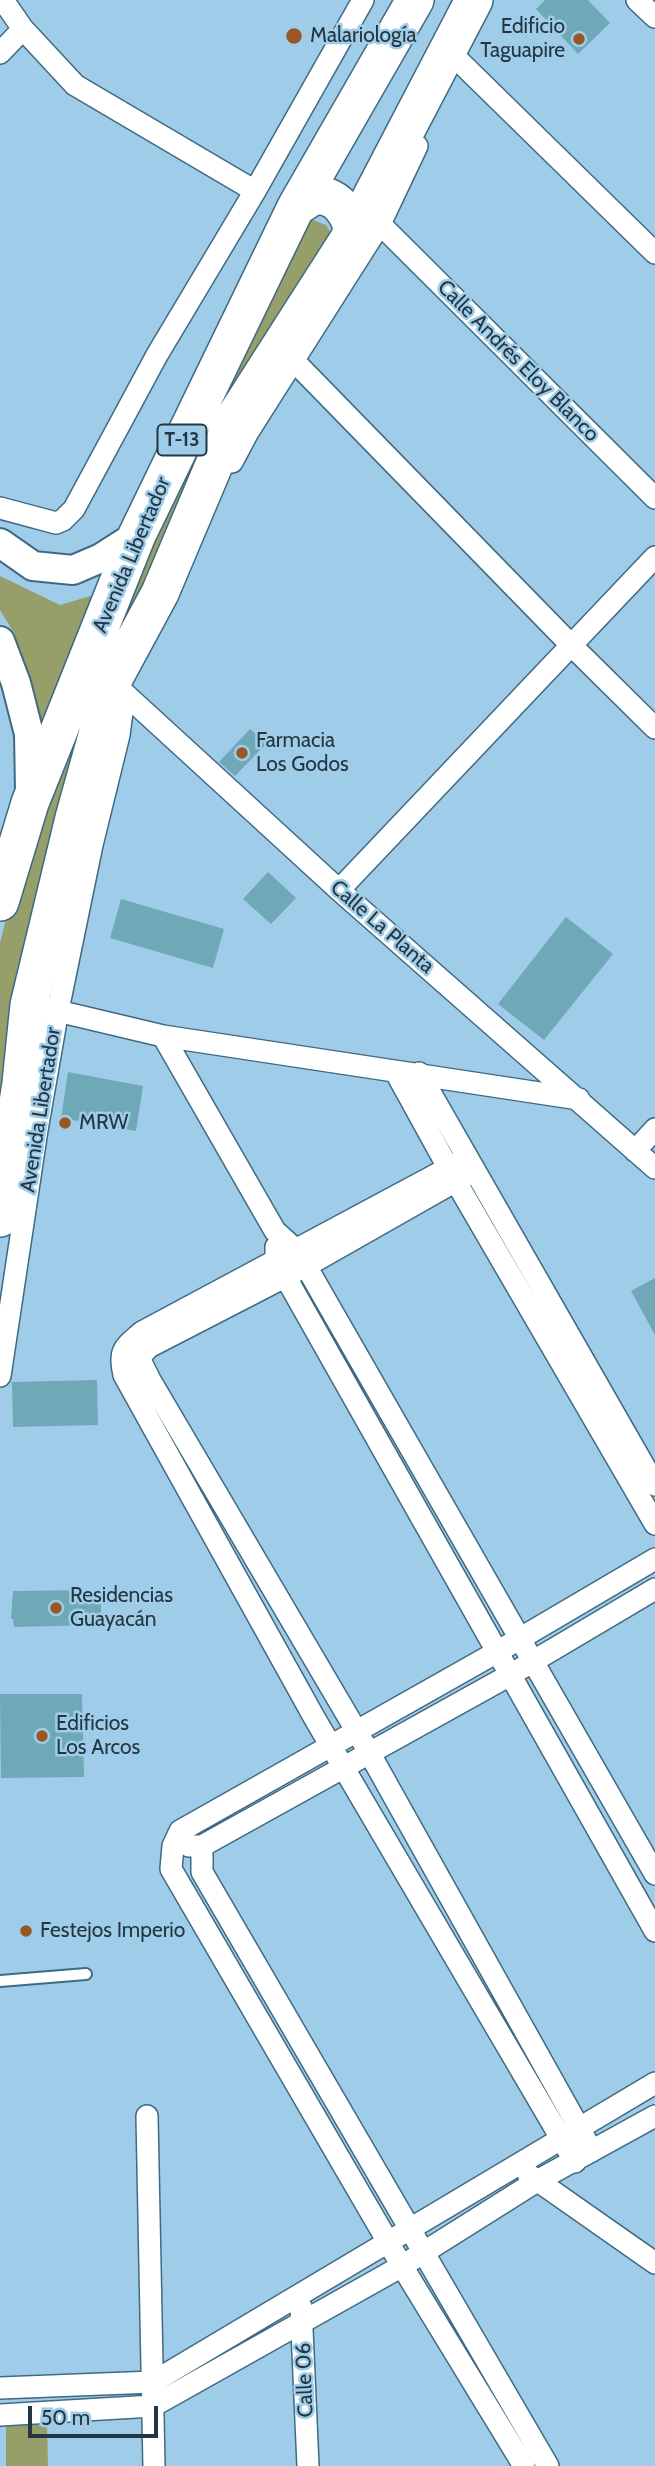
<!DOCTYPE html>
<html>
<head>
<meta charset="utf-8">
<style>
  body { margin:0 }
  #map { position:relative; width:655px; height:2466px; overflow:hidden; background:#9fcde9; font-family:Cabin,sans-serif }
  canvas { display:block }
  .scale { position:absolute; left:28px; top:2406px; width:130px; height:32px; box-sizing:border-box; border:4px solid #233641; border-top:0; padding-left:9px; font-size:21px; line-height:24px; white-space:nowrap; color:#233641; -webkit-text-stroke:5px #9fcde9; paint-order:stroke }
</style>
</head>
<body>
<div id="map">
<canvas width="655" height="2466"></canvas>
<div class="scale">50 m</div>
</div>
<script>
const c = document.querySelector('canvas').getContext('2d');
c.lineJoin = 'round';
function fillPath(path, color) { c.fillStyle = color; c.fill(path, 'evenodd'); }
function strokePath(path, color, width, dash) { c.strokeStyle = color; c.lineWidth = width; c.lineCap = dash ? 'butt' : 'round'; c.setLineDash(dash || []); c.stroke(path); }
function label(font, color, halo, rows, align = 'center') {
  c.font = font + ' Cabin,sans-serif'; c.lineWidth = 5; c.setLineDash([]); c.textBaseline = 'middle'; c.strokeStyle = halo; c.fillStyle = color; for (const [text, x, y, turn = 0] of rows) {
    c.save(); c.translate(x, y); c.rotate((+turn || 0) * Math.PI / 180); c.textAlign = isNaN(turn) ? turn : align; if (halo) c.strokeText(text, 0, 0); c.fillText(text, 0, 0); c.restore();
  }
}
fillPath(new Path2D(`
  M311,219L326,225L339,245L94,721L0,1143V943L11,898L142,547L289,229Z
  M0,576L60,605L101,593L42,750L32,693L14,633L0,610Z
  M47,2424L48,2466H6V2425Z`), '#969e6a');
fillPath(new Path2D(`
  M545,0H588L610,23L578,54L536,9Z
  M250,729L266,744L235,776L219,762Z
  M268,872L296,898L271,924L243,899Z
  M121,899L224,929L213,968L110,938Z
  M566,917L613,954L544,1040L498,1004Z
  M68,1072L143,1086L136,1131L61,1118Z
  M655,1278V1335L631,1291Z
  M97,1380L98,1425L13,1427L12,1382Z
  M98,1590V1597H101V1618H99V1625L14,1627L13,1619H11L13,1591Z
  M0,1694H82L84,1777L1,1778Z`), '#6fa8b6');
const lane = new Path2D(`
  M0,1981L86,1974`);
const street = new Path2D(`
  M3,0L23,29L75,85L255,191
  M637,0L655,17
  M0,53L23,29
  M458,60L655,253
  M380,224L655,498
  M295,362L571,645L655,728
  M232,462L248,432L380,224L417,146
  M0,508L56,523L63,520L74,509L157,355L255,191L363,0
  M112,682L339,890L655,1168
  M339,890L655,557
  M45,1008L163,1036L579,1099
  M163,1036L275,1231L295,1249L306,1266L655,1874
  M395,1071L455,1180L655,1524
  M419,1073L655,1485
  M635,1151L655,1129
  M467,1158L142,1332C124,1348 118,1350 124,1375L315,1719L575,2162
  M276,1247V1261L285,1276L655,1931
  M126,1357L139,1358L149,1347L306,1266L468,1174
  M139,1358L150,1380L370,1754L592,2151
  M0,1376L37,1130L58,1010L92,845L119,735L122,712L115,690
  M189,1846H202L510,1675L655,1589
  M202,1846V1872L548,2466
  M147,2116L154,2466
  M528,2174L655,2263
  M301,2307L308,2466
  M0,2388L153,2382L655,2083
  M0,2415L153,2406L402,2266L537,2181L655,2116
  M524,2466L402,2266L171,1869L173,1846L180,1831L497,1652L655,1559`);
const secondary = new Path2D(`
  M0,543L33,566L73,570L101,558L137,535
  M0,641L16,683L29,734L30,791`);
const highway = new Path2D(`
  M296,207C302,204 310,197 317,196C338,194 352,217 352,234
  M0,902L30,803L137,535L296,207L415,0
  M0,1218L21,1083L29,1005L74,818L112,682L160,593L233,420L352,234L474,0`);
strokePath(lane, '#3f6a83', 14);
strokePath(street, '#3f6a83', 24);
strokePath(secondary, '#3f6a83', 32);
strokePath(highway, '#3f6a83', 40);
strokePath(lane, '#fff', 10);
strokePath(street, '#fff', 21);
strokePath(secondary, '#fff', 28);
strokePath(highway, '#fff', 37);
for (const [x, y, r, color] of [
  [294,36,9,"#985723"],
  [579,39,7,"#985723"],
  [242,753,7,"#985723"],
  [65,1123,7,"#985723"],
  [56,1608,7,"#985723"],
  [42,1736,7,"#985723"],
  [26,1931,7,"#985723"]
]) { const dot = new Path2D(); dot.arc(x, y, r, 0, 2 * Math.PI); c.fillStyle = color; c.fill(dot); strokePath(dot, '#9fcde9', 2.5); }
for (const [x, y, w] of [
  [182,440,49]
]) { const box = new Path2D(); box.roundRect(x - w / 2, y - 15.5, w, 31, 5); c.fillStyle = '#9fcde9'; c.fill(box); strokePath(box, '#233641', 2); }
label('bold 19px', '#233641', null, [
  ["T-13",182,440]
]);
label('21px', '#233641', '#9fcde9', [
  ["Edificio",565,27,"right"],
  ["Taguapire",565,51,"right"],
  ["Malariología",310,36],
  ["Farmacia",256,741],
  ["Los Godos",256,765],
  ["MRW",79,1123],
  ["Residencias",70,1596],
  ["Guayacán",70,1620],
  ["Edificios",56,1724],
  ["Los Arcos",56,1748],
  ["Festejos Imperio",40,1931]
], 'left');
label('21px', '#233641', '#9fcde9', [
  ["Calle Andrés Eloy Blanco",518,361,45],
  ["Avenida Libertador",132,555,-67],
  ["Calle La Planta",382,927,41],
  ["Avenida Libertador",41,1110,-81],
  ["Calle 06",305,2380,-92]
]);
</script>
</body>
</html>
